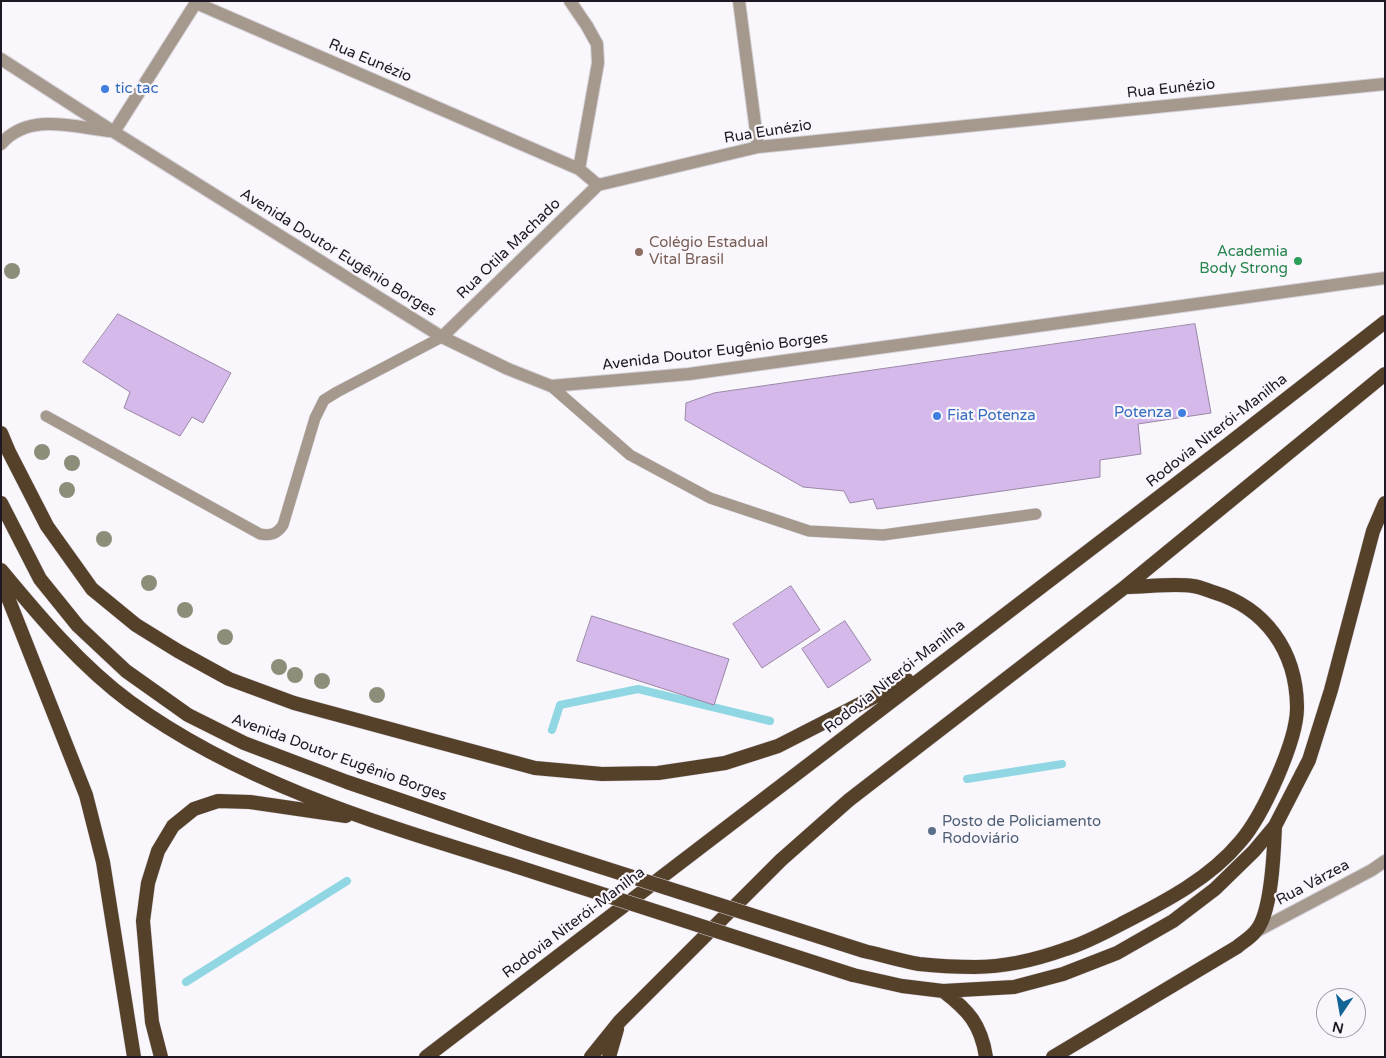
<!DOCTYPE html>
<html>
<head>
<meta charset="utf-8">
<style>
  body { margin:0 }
  #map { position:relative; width:1386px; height:1058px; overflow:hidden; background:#f9f6fc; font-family:"Varela Round",sans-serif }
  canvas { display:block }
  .frame { position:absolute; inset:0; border:2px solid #1f1824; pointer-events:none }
  .north { position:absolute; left:1316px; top:988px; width:50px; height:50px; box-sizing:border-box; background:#f9f6fc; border:1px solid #a29da6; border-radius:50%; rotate:192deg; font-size:14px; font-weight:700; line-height:20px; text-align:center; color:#1f1824 }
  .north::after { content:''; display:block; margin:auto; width:18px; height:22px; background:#126496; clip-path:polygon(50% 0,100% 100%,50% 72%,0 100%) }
</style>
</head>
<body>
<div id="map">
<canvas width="1386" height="1058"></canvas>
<div class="frame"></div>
<div class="north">N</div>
</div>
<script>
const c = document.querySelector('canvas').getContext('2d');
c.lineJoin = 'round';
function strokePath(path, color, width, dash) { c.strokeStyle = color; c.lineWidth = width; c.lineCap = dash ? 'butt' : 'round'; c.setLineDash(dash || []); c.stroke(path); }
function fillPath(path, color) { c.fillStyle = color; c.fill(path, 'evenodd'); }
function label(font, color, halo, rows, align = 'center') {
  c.font = font + ' "Varela Round",sans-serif'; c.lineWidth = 4.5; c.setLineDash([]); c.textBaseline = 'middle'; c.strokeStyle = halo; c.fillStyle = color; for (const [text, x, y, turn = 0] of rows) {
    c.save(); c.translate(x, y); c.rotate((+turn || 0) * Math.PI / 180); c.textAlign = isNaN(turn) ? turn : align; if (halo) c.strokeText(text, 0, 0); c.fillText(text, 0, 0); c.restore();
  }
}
strokePath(new Path2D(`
  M552,730L560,705L638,689L770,721
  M967,779L1062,764
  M186,982L347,881`), '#90d7e3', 8);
const building = new Path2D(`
  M118,314L231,373L203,423L192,417L180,436L124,408L130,392L83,362Z
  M1195,324L1211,413L1138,424L1141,454L1100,460V477L877,509L873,499L850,503L844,491L803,487L685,420L686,403L714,393Z
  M791,586L820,630L762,668L733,624Z
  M592,616L729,659L714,705L577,661Z
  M845,621L871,660L828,688L802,649Z`);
fillPath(building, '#d5b9ea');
strokePath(building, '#9987a5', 1);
const service = new Path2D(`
  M551,386L630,455L710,498L809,531L883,535L1036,514
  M46,416L260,534C271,536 277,534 283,525L315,418L324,400L337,392L442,337`);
const minor = new Path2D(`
  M570,1L587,26L597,44L598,63L579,169
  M739,1L758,147
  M196,3L579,169L598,185L758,147L1385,84
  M1,59L114,132L442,337L508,369L551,386L689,374L1385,278
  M114,132L197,1
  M1,144C29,112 73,127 109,131
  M442,337L598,185
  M1257,931L1372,870L1385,861`);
const trunk = new Path2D(`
  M1,433L9,452L47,526L92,589L136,625L178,651L229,679L294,703L427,739L535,768L602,774L658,773L725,763L778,746L907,680
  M1,503L40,579L78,626L126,671L188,715L244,743L347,782L526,843
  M1,570C40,617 81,666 130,702C244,785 383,825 515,866
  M1,580L86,795L103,862L134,1057
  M864,951C882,955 901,961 919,964C937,966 957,967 975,967C1006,967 1038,959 1066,949C1086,943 1106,932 1125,922C1166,901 1210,878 1240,842C1262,817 1298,740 1297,706C1296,651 1266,608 1213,592C1207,590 1200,587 1193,586C1174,583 1145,587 1125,587
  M853,975L902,986L943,991L1014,987L1063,974L1117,953L1173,921L1215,889L1254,851L1275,826L1309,760L1331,690L1373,531L1385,503
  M943,991C968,1010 981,1024 986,1057
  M161,1057L152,1022L143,921L148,883L158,851L173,826L194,809L218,801L250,802L346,816
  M426,1057L1227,445L1385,322
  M591,1057L620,1021L781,860L849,800L1125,587L1385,374
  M609,1057L617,1029
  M1053,1057L1237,947C1243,942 1250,938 1255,932C1272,915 1274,850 1275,826`);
strokePath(service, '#d6d2d9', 12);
strokePath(minor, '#d6d2d9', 14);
strokePath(trunk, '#d6d2d9', 15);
strokePath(service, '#a5998e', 11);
strokePath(minor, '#a5998e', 12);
strokePath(trunk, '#55402a', 14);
const trunkBridge = new Path2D(`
  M526,843L864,951
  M515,866L853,975`);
strokePath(trunkBridge, '#d6d2d9', 15, []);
strokePath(trunkBridge, '#55402a', 14);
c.fillStyle = '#8d8e79';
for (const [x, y] of [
  [12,271],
  [42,452],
  [72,463],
  [67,490],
  [104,539],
  [149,583],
  [185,610],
  [225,637],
  [279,667],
  [295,675],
  [322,681],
  [377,695]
]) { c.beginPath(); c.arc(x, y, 8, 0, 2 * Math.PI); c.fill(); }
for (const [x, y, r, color] of [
  [105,89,5,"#3f7fe0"],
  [639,252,5,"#8d6e63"],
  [1298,261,5,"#2e9e5b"],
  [1182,413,5,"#3f7fe0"],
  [937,416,5,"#3f7fe0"],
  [932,831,5,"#5c6f8a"]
]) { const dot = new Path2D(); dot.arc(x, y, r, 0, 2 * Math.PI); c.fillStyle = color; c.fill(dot); strokePath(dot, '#f9f6fc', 2); }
label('15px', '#1f1824', '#f9f6fc', [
  ["Rua Eunézio",370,61,23],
  ["Rua Eunézio",1171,89,-6],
  ["Rua Eunézio",768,132,-9],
  ["Rua Otila Machado",509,249,-44],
  ["Avenida Doutor Eugênio Borges",338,253,32],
  ["Avenida Doutor Eugênio Borges",715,352,-7],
  ["Rodovia Niterói-Manilha",1217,431,-38],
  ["Rodovia Niterói-Manilha",895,677,-38],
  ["Avenida Doutor Eugênio Borges",339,758,20],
  ["Rua Várzea",1313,883,-28],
  ["Rodovia Niterói-Manilha",574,923,-37]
]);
label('15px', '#366cbe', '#f9f6fc', [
  ["tic tac",115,89],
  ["Potenza",1172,413,"right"],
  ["Fiat Potenza",947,416]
], 'left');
label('15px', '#785e54', '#f9f6fc', [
  ["Colégio Estadual",649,243],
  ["Vital Brasil",649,260]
], 'left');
label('15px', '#27864d', '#f9f6fc', [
  ["Academia",1288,252],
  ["Body Strong",1288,269]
], 'right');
label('15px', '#4e5e75', '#f9f6fc', [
  ["Posto de Policiamento",942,822],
  ["Rodoviário",942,839]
], 'left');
</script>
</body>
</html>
